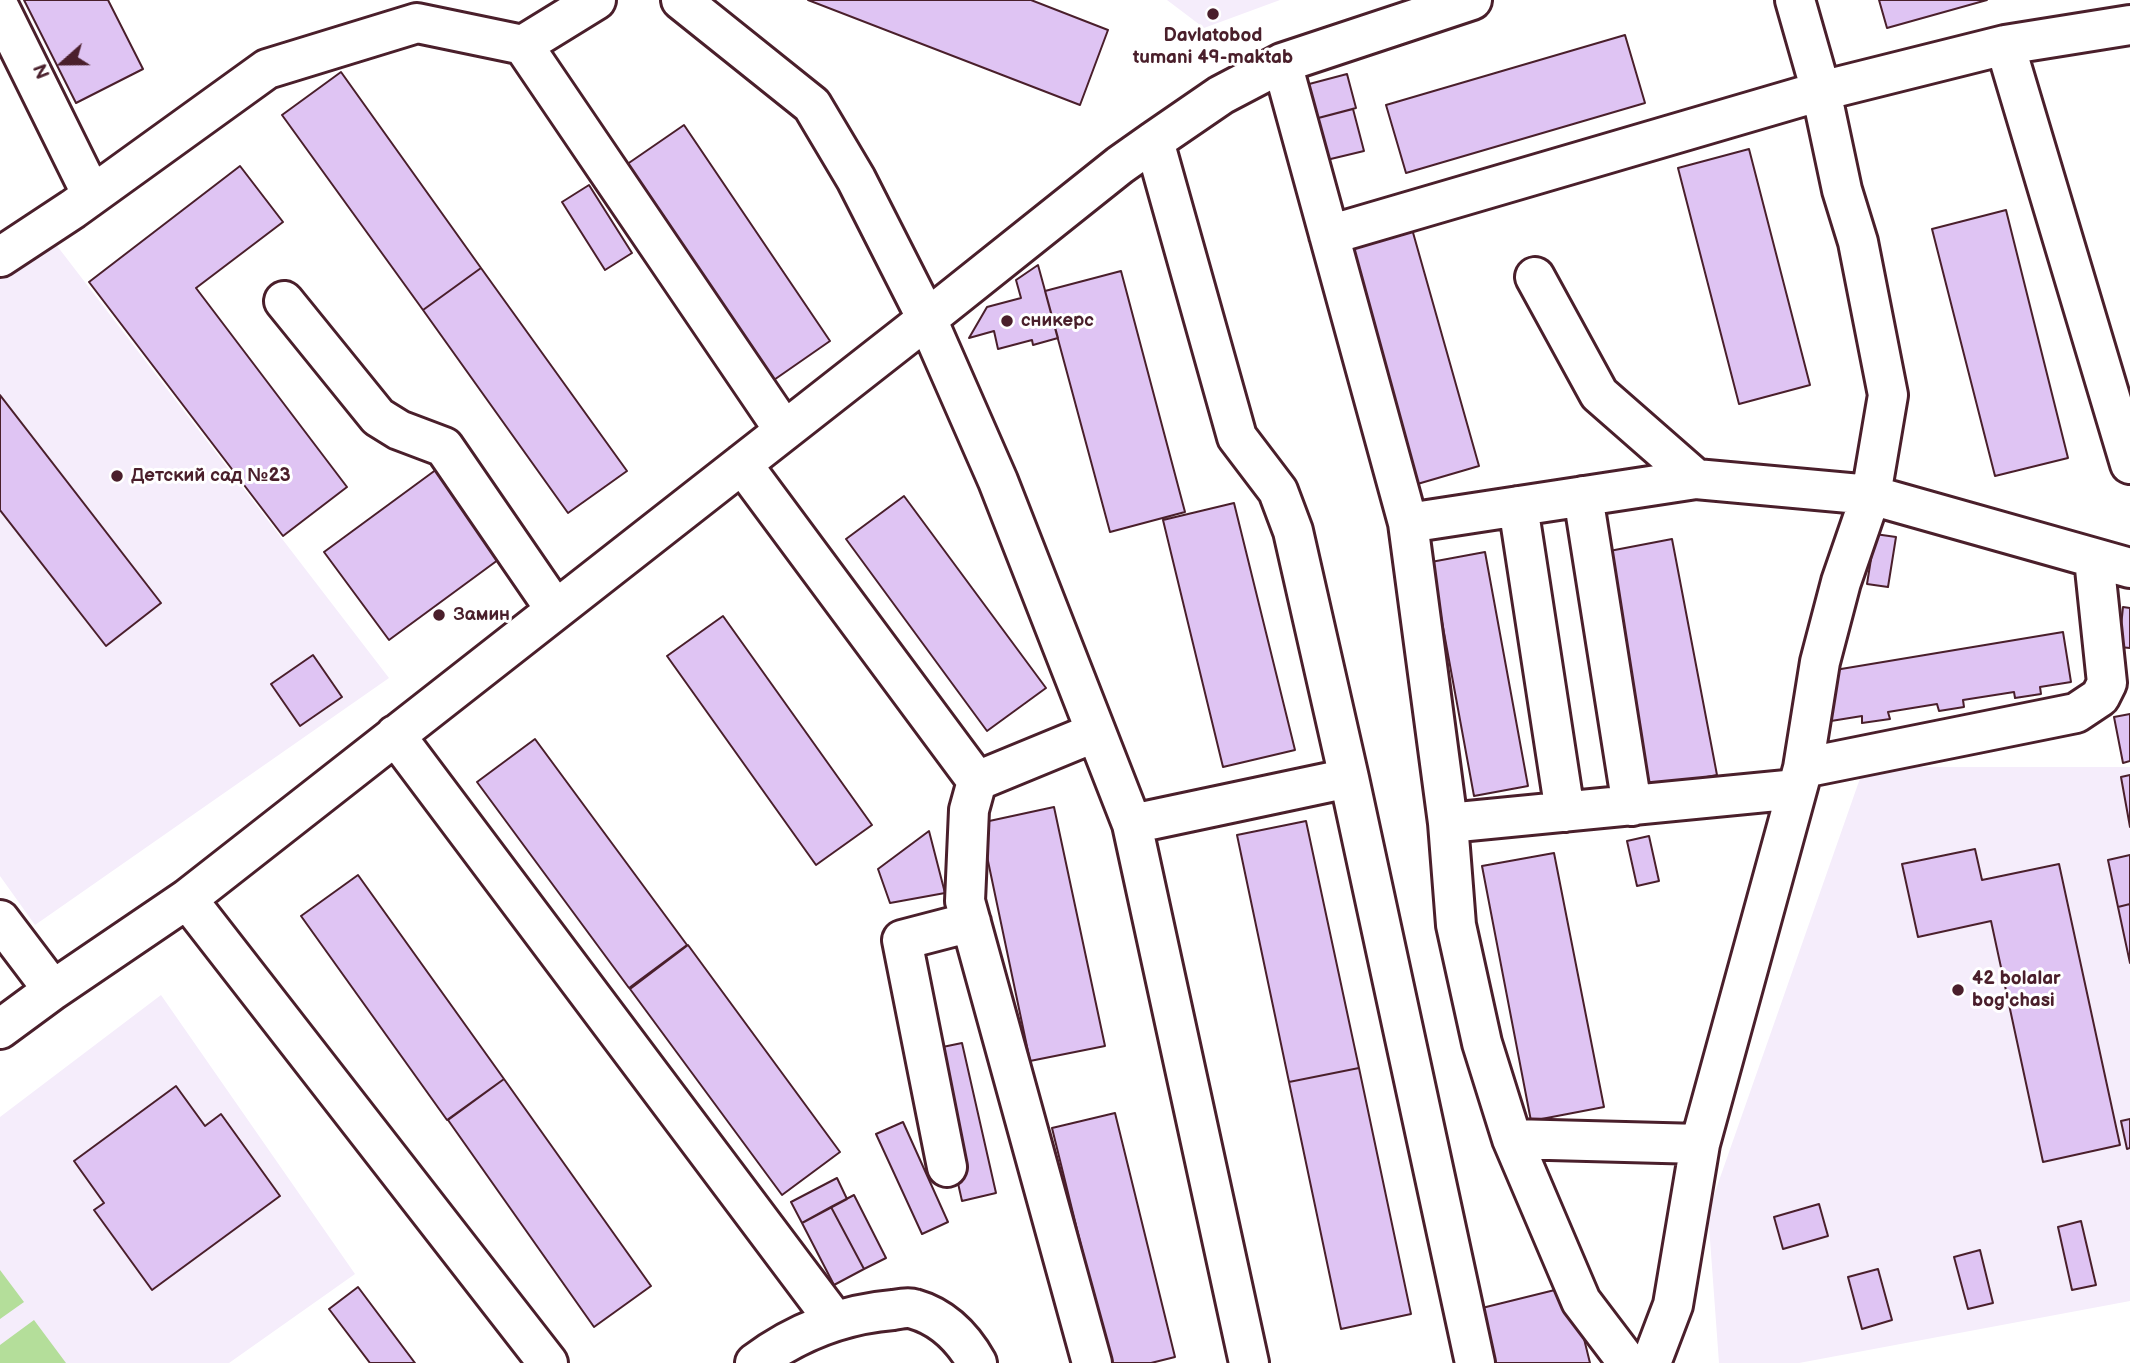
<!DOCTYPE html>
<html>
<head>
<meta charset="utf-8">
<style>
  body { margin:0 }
  #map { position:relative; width:2130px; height:1363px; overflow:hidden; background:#fff; font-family:"Balsamiq Sans",sans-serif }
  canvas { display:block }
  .north { position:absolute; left:28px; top:28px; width:70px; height:70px; -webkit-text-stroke:5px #fff; paint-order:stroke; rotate:249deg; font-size:19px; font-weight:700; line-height:28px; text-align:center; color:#4a1f2b }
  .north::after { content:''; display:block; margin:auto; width:24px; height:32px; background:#4a1f2b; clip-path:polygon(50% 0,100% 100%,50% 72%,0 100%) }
</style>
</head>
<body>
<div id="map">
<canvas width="2130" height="1363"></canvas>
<div class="north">N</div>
</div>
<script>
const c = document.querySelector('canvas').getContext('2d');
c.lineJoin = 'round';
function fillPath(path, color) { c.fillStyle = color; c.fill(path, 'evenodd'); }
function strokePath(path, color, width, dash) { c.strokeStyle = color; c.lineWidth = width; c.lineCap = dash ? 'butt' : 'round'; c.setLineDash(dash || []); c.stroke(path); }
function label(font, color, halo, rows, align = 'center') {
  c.font = font + ' "Balsamiq Sans",sans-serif'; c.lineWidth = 6; c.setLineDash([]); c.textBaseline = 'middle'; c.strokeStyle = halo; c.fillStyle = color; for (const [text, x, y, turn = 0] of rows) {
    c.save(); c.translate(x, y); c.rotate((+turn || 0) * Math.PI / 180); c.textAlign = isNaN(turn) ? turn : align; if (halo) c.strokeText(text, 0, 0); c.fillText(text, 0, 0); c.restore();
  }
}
fillPath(new Path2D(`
  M1167,0H1280L1204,28Z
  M51,238L389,678L35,925L0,876V274Z
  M1864,767H2130V1301L1799,1363H1719L1708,1212Z
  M161,995L355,1274L229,1363H0V1117Z`), '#f5edfb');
fillPath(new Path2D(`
  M0,1270L24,1302L0,1319Z
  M34,1320L66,1363H0V1345Z`), '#b4de9a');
const building = new Path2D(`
  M24,0H108L143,69L76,103Z
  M808,0H1031L1108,30L1080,105Z
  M1879,0H1987L1887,28Z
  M1625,35L1645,103L1406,173L1386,105Z
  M341,72L481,268L423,310L282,115Z
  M1347,74L1356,108L1303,122L1294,88Z
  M1353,109L1364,151L1314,163L1303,122Z
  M684,125L830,341L771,382L623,167Z
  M1749,149L1810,385L1739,404L1678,168Z
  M240,166L283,222L196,288L347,487L283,536L89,282Z
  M589,185L632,253L605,270L562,202Z
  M2006,210L2068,458L1995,476L1932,229Z
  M1412,229L1479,466L1414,485L1348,247Z
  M1038,265L1058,338L1033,345L1032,340L998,349L994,331L969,338L987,307L1021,298L1016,280Z
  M481,268L627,471L568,513L423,310Z
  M1121,271L1185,512L1110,532L1045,291Z
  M0,395L161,603L106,646L0,510Z
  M437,469L502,557L389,640L324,552Z
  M904,496L1046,688L987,731L846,539Z
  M1234,503L1295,750L1223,767L1163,520Z
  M1875,534L1896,537L1888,587L1867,584Z
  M1672,539L1717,775L1644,789L1599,553Z
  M1485,552L1528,786L1474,796L1431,562Z
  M2123,607L2130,608V648L2119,647Z
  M723,616L872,825L816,865L667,656Z
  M2063,632L2071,682L2040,687L2041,694L2015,698L2014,692L1963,700L1964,707L1939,711L1937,704L1888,712L1890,719L1862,723V716L1831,721L1823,672Z
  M313,655L342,697L300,726L271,684Z
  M2130,714V761L2123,763L2114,717Z
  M535,739L687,945L629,988L477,782Z
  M2130,775V827L2121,777Z
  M1054,807L1105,1046L1030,1061L980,823Z
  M1306,821L1359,1068L1289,1082L1237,835Z
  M929,831L945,893L890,903L878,869Z
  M1649,836L1659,881L1637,886L1627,841Z
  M1975,849L1982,880L2059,864L2120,1145L2043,1162L1991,921L1918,937L1902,864Z
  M1554,853L1604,1107L1531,1121L1482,866Z
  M2130,855V904L2118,907L2108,860Z
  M358,875L504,1079L447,1120L301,916Z
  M2130,904V963L2118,907Z
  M688,945L840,1152L782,1195L630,989Z
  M962,1043L996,1193L962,1201L928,1050Z
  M1359,1068L1411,1314L1341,1329L1289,1082Z
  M504,1079L651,1286L594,1327L448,1120Z
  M176,1086L205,1126L221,1114L280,1196L152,1290L94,1210L104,1203L74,1161Z
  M1115,1113L1175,1357L1151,1363H1110L1052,1128Z
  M2130,1119V1148L2127,1149L2121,1121Z
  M903,1122L948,1222L922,1234L876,1134Z
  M837,1178L847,1199L802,1223L791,1202Z
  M854,1195L886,1258L864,1269L831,1207Z
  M1819,1204L1828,1236L1783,1249L1774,1217Z
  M831,1207L864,1269L834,1285L802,1223Z
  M2081,1221L2096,1285L2072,1290L2058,1227Z
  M1980,1250L1993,1303L1968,1309L1954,1257Z
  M1878,1269L1892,1320L1862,1329L1848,1277Z
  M1571,1286L1590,1363H1495L1482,1308Z
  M358,1287L415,1363H370L329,1309Z`);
fillPath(building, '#dfc4f3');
strokePath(building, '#4a1f2b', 2);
const minor = new Path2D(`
  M681,0L812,105L856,179L927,319L998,481L1132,824L1249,1363
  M0,9L92,195
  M523,45L784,430
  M2005,45L2130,464
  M1282,63L1408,523L1448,823L1456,925L1482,1043L1512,1139L1581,1301L1628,1363
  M1154,141L1237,437L1278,491L1293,531L1349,778L1475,1363
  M1329,235L1821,91L2005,45L2130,25
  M0,257L73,209L267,69L417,23L523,45L596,0
  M1535,277L1599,394L1696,479
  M284,301L378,417L399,430L444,447L555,609
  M742,464L977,781
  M1583,496L1632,806
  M1518,506L1565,812
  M1408,523L1696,479L1871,495L2130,568
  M395,735L834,1320
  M1803,768L2076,713L2100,697L2107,683L2094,559
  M1448,823L1797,789
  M1132,824L1349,778
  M187,899L548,1363
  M0,920L53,990
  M0,1029L53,990L187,899L927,319L1120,165L1154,141L1221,95L1282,63L1472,0
  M1512,1139L1700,1144
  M947,1167L902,940L971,922
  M755,1363C795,1333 843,1314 893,1310C899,1309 908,1307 914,1309C942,1317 963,1338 977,1363
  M1092,1363L965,901L969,810L977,781L1096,732
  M1651,1363L1673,1305L1700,1144L1803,768L1820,662L1841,582L1871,495L1888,395L1858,242L1842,190L1821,91L1795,0`);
strokePath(minor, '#4a1f2b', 44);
strokePath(minor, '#fff', 38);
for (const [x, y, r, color] of [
  [1213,14,7,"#4a1f2b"],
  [1007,321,7,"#4a1f2b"],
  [117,476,7,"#4a1f2b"],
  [439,615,7,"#4a1f2b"],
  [1958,990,7,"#4a1f2b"]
]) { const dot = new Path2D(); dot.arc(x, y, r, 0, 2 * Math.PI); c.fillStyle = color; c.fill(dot); strokePath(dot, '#fff', 2.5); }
label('bold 19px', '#4a1f2b', '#fff', [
  ["Davlatobod",1213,36,"center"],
  ["tumani 49-maktab",1213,58,"center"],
  ["сникерс",1021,321],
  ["Детский сад №23",131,476],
  ["Замин",453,615],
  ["42 bolalar",1972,979],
  ["bog'chasi",1972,1001]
], 'left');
</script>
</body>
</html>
